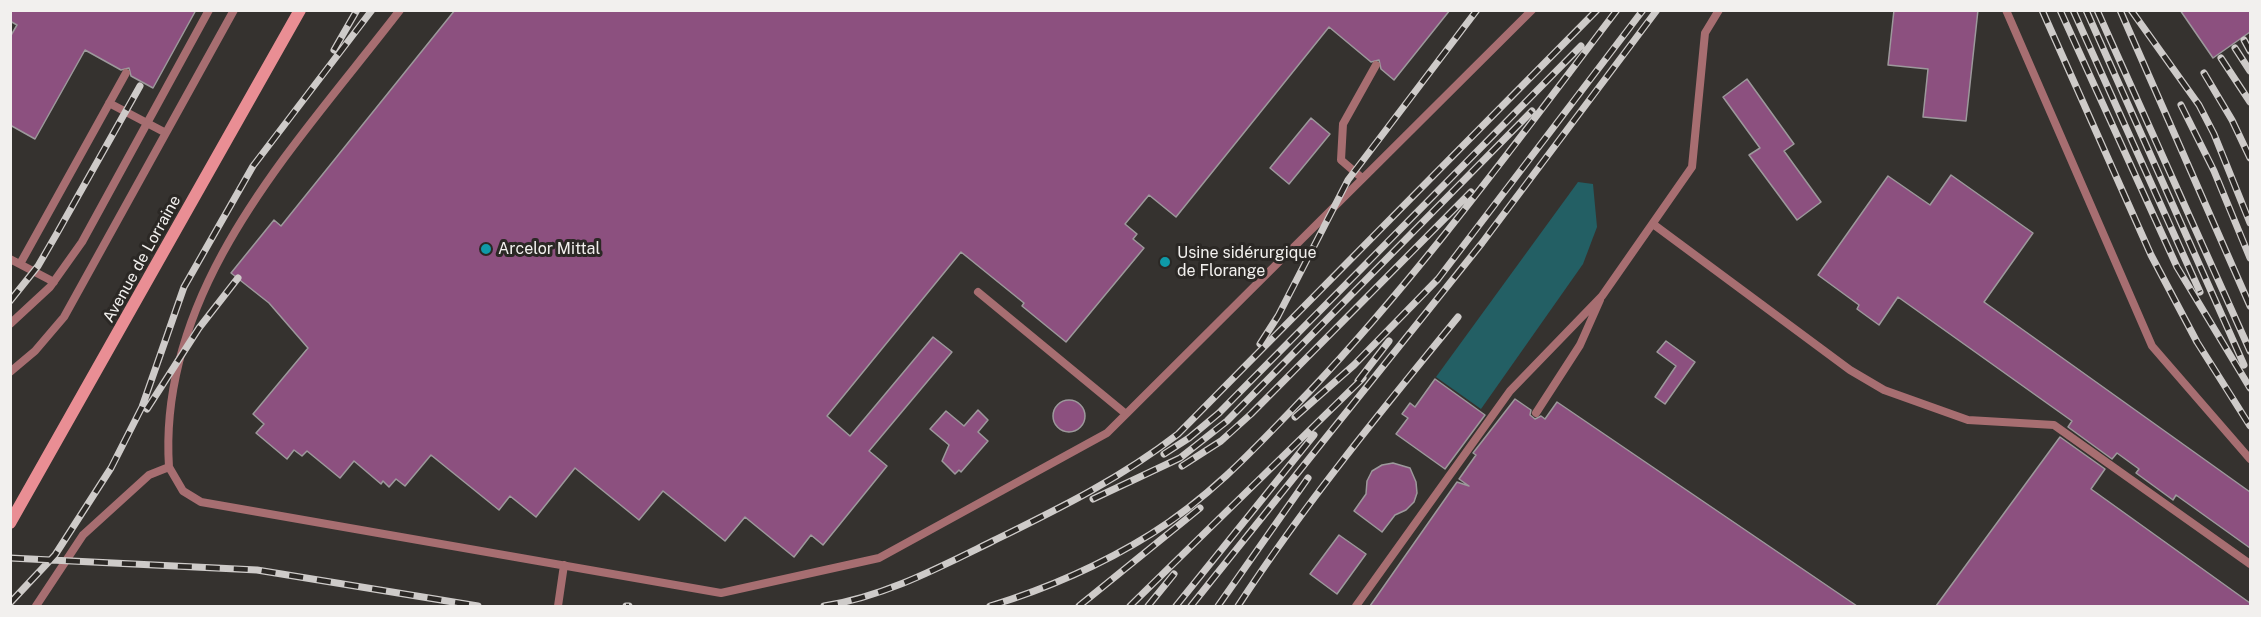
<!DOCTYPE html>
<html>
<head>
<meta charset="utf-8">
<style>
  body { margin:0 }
  #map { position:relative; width:2261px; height:617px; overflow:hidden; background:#35322f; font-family:"Public Sans",sans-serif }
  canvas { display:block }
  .frame { position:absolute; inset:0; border:12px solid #f2f0ee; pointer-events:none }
</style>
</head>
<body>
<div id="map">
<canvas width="2261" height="617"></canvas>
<div class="frame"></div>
</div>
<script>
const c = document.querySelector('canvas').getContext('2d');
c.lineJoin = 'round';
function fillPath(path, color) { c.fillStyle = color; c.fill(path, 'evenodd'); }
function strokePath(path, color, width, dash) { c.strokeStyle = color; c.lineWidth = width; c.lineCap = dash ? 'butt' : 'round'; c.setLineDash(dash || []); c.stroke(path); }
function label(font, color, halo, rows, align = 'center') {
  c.font = font + ' "Public Sans",sans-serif'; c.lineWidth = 6; c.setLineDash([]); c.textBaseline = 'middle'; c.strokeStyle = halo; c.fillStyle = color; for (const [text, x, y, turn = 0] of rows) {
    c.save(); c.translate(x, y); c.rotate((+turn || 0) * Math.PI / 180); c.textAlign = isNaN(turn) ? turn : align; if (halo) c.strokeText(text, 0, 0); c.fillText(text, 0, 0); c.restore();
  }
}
fillPath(new Path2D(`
  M1578,182L1593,184L1597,227L1583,264L1481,409L1436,377Z`), '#235f64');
const building = new Path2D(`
  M10,10H196L153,88L131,76L129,68L121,70L85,50L35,139L10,125V37L17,25L10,21Z
  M455,10H1450L1394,80L1381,69L1379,60L1371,62L1329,27L1176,217L1149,195L1125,224L1137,234L1133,239L1144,248L1066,342L1022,306L1024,303L961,252L827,416L850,436L933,337L952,352L869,451L887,466L823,545L811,535L794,557L745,517L725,541L663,491L639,520L575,468L536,517L510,496L499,510L431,455L405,486L396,479L389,487L383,481L381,484L354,461L340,478L307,451L302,456L294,450L287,459L256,433L264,424L253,414L308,348L269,303L231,273L274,220L281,226Z
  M1894,10H1978L1966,121L1923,117L1928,69L1888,65Z
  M2180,10H2250V32L2213,58Z
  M1747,79L1794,144L1784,151L1821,202L1797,220L1749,155L1760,148L1723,97Z
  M1311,118L1330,134L1289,184L1270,168Z
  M1951,175L2033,233L1984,302L2250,492V548L2176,495L2173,500L2136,473L2139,469L2117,453L2112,459L2068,427L2072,421L1898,297L1879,325L1857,309L1859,305L1818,275L1888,176L1930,205Z
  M1666,341L1695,362L1665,404L1655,397L1676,366L1657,352Z
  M1435,379L1485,415L1445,469L1396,434L1408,418L1402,414L1410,403L1415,407Z
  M1515,399L1531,410L1530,415L1535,419L1541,416L1545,419L1557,402L1857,606H1370L1457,482L1469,486L1459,479L1476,455L1473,453Z
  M1053 416a16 16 0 1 1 32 0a16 16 0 1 1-32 0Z
  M978,410L988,420L978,432L988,441L961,472L959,470L955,474L942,461L949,445L930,429L946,411L964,426Z
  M2060,437L2105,469L2091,489L2250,603V606H1936Z
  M1393,463L1410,468L1416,482L1417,493L1414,502L1406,510L1395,515L1382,532L1354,511L1366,494L1367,481L1372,471L1382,465Z
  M1339,535L1366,554L1337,594L1310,574Z`);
fillPath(building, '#8c507f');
strokePath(building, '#9d999c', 1.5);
strokePath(new Path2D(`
  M2006,10L2152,346L2250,459
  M109,103L166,133
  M1362,178L1341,160L1343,124L1376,65
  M1653,224L1850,370L1884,390L1968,420L2054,425L2250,564
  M10,259L54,282
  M20,264L126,73
  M978,292L1126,414
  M10,324L50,287L82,242L209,10
  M10,372L35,351L64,317L234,10
  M1536,413L1580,345L1600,300
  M169,467L183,491L201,502L721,593L879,558L1107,433L1532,10
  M36,606L83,535L149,475L169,467C157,286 298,143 400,10
  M558,606L564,565
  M1356,606L1510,391L1602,296L1692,167L1705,33L1719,10`), '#a76e71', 8);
strokePath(new Path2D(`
  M10,523L300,10`), '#e98e94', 12);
const rail = new Path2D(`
  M2042,10L2151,255L2197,342L2250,426
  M2060,10L2177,267L2250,388
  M2073,10L2200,292
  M2086,10L2244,365
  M2097,10L2250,351
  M2120,10L2250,306
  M2131,10L2199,105L2214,134L2250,223
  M2244,40L2250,51
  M2235,48L2250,71
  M334,50L357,10
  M2221,58L2250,102
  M2204,73L2232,120L2250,158
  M2181,105L2214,171L2250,258
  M10,301L38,266L56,235L140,86
  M1260,344L1278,316L1348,180L1477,10
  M1358,381L1389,341
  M147,409L199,328L238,278
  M1295,417L1354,365L1438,279L1643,10
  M1164,454L1189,438L1219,413L1581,46
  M1182,466L1221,441L1251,414L1471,192
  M1093,499L1180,458L1227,421L1532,111
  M10,558L257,570L478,606
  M10,603L55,555L111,468L142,407L184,287L253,166L372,10
  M626,606H629
  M824,606C883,597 938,568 991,542C1056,510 1120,479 1178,434L1597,10
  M990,606C1046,589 1101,565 1151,534C1212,496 1259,444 1309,392C1422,272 1517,141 1617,10
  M1079,606L1200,508
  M1130,606L1363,378
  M1148,606L1174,574
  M1176,606L1314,435
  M1191,606L1482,243L1657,10
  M1218,606L1308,478
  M1238,606C1304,505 1381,411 1458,317`);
strokePath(rail, '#cecbc9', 7);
strokePath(rail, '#2b2825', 4.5, [14]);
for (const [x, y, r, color] of [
  [486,249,6,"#0f9aa8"],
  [1165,262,6,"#0f9aa8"]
]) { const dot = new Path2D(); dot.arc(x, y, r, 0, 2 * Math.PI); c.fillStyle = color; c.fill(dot); strokePath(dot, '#2b2825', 2); }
label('16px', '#f2f0ee', '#2b2825', [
  ["Arcelor Mittal",498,249],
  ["Usine sidérurgique",1177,253],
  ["de Florange",1177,271]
], 'left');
label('16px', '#f2f0ee', '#2b2825', [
  ["Avenue de Lorraine",142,259,-61]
]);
</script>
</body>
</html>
